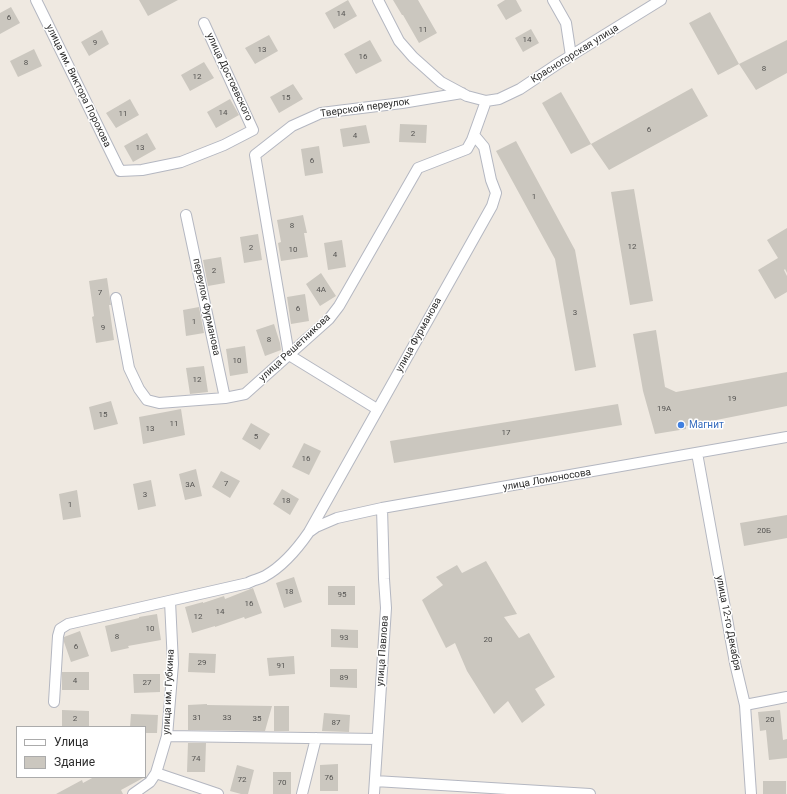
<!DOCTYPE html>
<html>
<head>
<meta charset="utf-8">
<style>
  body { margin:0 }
  #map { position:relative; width:787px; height:794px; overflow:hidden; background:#efe9e1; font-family:Roboto,sans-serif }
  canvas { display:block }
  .legend { position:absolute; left:16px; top:726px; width:130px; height:52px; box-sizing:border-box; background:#fff; border:1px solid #ababab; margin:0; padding:5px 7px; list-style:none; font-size:12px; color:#2e2e2e }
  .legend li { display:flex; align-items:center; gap:8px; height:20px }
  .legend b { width:20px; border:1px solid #ababab }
</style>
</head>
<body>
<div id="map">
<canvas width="787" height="794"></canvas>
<ul class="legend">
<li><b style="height:5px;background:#fff"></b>Улица</li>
<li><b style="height:11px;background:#cbc7bf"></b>Здание</li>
</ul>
</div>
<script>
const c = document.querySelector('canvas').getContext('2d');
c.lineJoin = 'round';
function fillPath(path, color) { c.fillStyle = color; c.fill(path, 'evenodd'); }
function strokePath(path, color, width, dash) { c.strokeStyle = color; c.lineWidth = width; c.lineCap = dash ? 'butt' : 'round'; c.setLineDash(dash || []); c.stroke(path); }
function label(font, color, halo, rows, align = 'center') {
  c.font = font + ' Roboto,sans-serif'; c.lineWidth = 3; c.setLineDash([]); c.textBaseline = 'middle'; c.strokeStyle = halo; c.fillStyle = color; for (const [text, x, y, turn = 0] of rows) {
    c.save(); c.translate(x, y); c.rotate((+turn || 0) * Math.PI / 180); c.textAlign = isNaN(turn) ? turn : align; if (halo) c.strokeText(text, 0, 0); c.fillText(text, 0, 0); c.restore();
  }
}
fillPath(new Path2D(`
  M139,0H178L148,16Z
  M348,0L357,16L334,29L325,13Z
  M393,0H418L437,33L419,43L403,15H402Z
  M505,0H516L522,11L506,20L497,5Z
  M11,7L20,23L0,34V13Z
  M710,12L739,64L718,75L689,23Z
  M531,29L539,43L523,52L515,38Z
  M102,30L109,44L89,56L81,42Z
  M269,35L278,51L255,64L245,48Z
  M370,40L382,61L356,74L344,54Z
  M787,40V73L756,90L739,64Z
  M34,49L42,66L18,77L10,61Z
  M204,62L214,78L190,91L181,75Z
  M293,84L303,99L279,113L270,97Z
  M692,88L708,116L609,170L591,144Z
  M561,92L591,144L571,154L542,103Z
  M130,99L139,115L116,128L106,113Z
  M230,99L239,115L216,128L207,112Z
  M400,124L427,125L426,143L399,142Z
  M366,125L370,143L343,147L340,129Z
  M147,133L156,149L133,162L124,146Z
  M516,141L575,250L596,367L575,371L555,259L496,151Z
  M319,146L323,173L305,176L301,149Z
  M634,189L653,301L630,305L611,192Z
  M303,215L307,233H304L308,257L281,261L278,243L281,242L277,220Z
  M787,228V273L785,269L784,270L787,276V292L775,299L758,270L778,258L767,240Z
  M258,234L262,260L244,263L240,237Z
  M342,240L346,267L328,270L324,243Z
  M221,257L225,283L208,286L203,260Z
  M321,273L336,296L320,306L306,284Z
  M107,278L111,305H109L114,340L96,343L92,317L94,316L89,281Z
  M305,294L309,321L291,324L287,297Z
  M199,307L204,333L186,336L183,310Z
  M274,324L280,343L281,350L265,356L256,330Z
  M656,330L665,387L676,392L787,372V406L686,426V429L655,434L643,391L633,334Z
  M245,346L248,373L230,376L226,349Z
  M204,366L208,392L190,394L186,368Z
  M111,401L118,424L94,430L89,407Z
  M618,404L622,425L394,463L390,441Z
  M181,409L185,435L143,444L139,417Z
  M251,423L270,434L260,450L242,439Z
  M304,443L321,451L309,475L292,467Z
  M196,469L202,496L185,500L179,474Z
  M221,471L240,481L230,498L212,487Z
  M151,480L156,506L138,510L133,484Z
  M282,489L299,499L290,515L273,504Z
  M77,490L81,517L63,520L59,494Z
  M787,515V538L744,546L740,523Z
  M486,561L517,614L504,617L519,638L529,633L555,677L535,689L545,705L522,723L508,701L494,714L467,671L455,643L446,648L422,600L443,585L436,577L457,565L462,573Z
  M294,577L302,602L284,608L276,583Z
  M328,586H355V605H328Z
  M253,588L262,613L245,619L244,617L215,627V626L192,633L185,607L203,602V603L224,596L225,599Z
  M157,614L161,640L128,646L129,648L111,652L105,626L139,618V617Z
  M331,629L358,630V648L331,647Z
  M80,631L89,656L71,662L64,642V637Z
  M189,653L216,654L215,673L188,672Z
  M294,656L295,674L269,676L267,658Z
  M330,669H357V688L330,687Z
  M62,672H89V690H62Z
  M133,674H160V692L134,693Z
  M207,704V705L272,706L265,731L188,730V705Z
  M274,706H289V731H274Z
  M62,710L89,711V727H62Z
  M780,710L783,740L787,739V758L769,760L766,730L760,731L758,712Z
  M324,713L350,715L349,732L322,731Z
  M131,714L158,715L157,733H145V727H130Z
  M188,743H206L205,772H187Z
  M338,764V791H320V765Z
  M237,765L254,770L248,794H241L230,791Z
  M273,772H291V794H273Z
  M94,777H145L121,790L123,794H56L82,780L83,783Z
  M763,781H786V794H763Z`), '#cbc7bf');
const street = new Path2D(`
  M36,0L120,171L142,170L181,162L224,145L253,130L204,23
  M378,0L399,41L413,57L441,82L467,96L486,101L499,99L520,89L559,63L661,0
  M553,0L566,23L571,56
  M186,215L225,398
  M116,298L129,368L139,389L147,400L159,403L225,398L245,394L329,319L339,306L418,168L467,149L472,140L486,101
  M377,409L289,355L255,155L292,126L321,113L402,103L462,93
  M697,453L735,663L745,705L751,794
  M309,532L316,527L337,518L382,508L787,437
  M54,702L58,636L60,629L68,624L248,583C253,580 260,579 265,576C283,566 298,548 309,532L492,206L496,193L491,180L484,147L474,135
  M745,705L787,697
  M167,736L377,739
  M156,773L218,794
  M375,781L590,794
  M133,794L150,782L156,773L167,736L173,664L170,601
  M302,794L316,738
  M374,794L386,608L384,579L382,508`);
strokePath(street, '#b4b7c1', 12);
strokePath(street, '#fff', 10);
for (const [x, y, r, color] of [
  [681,425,4,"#3f7fe0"]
]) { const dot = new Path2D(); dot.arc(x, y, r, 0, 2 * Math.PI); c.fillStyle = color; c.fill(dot); strokePath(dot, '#fff', 1.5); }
label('8px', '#555452', null, [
  ["14",341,14],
  ["6",9,18],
  ["11",423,30],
  ["14",527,40],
  ["9",95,43],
  ["13",262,50],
  ["16",363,57],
  ["8",26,63],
  ["8",764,69],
  ["12",197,77],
  ["15",286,98],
  ["14",223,113],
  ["11",123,114],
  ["6",649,130],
  ["2",413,134],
  ["4",355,136],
  ["13",140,148],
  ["6",312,161],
  ["1",534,197],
  ["8",292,226],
  ["12",632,247],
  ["2",251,248],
  ["10",293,250],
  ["4",335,255],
  ["2",214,271],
  ["4А",321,290],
  ["7",100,293],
  ["6",298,309],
  ["3",575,313],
  ["1",194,322],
  ["9",103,328],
  ["8",269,340],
  ["10",237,361],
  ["12",197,380],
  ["19",732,399],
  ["19А",664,409],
  ["15",103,415],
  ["11",174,424],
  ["13",150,429],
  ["17",506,433],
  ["5",256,437],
  ["16",306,459],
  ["7",226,484],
  ["3А",190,485],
  ["3",145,495],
  ["18",286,501],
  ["1",70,505],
  ["20Б",764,531],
  ["18",289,592],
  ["95",342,595],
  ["16",249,604],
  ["14",220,612],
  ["12",198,617],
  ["10",150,629],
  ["8",117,637],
  ["93",344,638],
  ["20",488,640],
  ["6",76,647],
  ["29",202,663],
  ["91",281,666],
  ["89",344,678],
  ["4",75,681],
  ["27",147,683],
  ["31",197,718],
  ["33",227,718],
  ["2",75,719],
  ["35",257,719],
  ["20",770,720],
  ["87",336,723],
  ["74",196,759],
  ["76",329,778],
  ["72",242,780],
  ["70",282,783]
]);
label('10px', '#2e2e2e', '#fff', [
  ["Красногорская улица",575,54,-32],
  ["улица Достоевского",229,77,65],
  ["улица им. Виктора Порохова",78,86,64],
  ["Тверской переулок",365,108,-8],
  ["переулок Фурманова",206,307,78],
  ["улица Фурманова",419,335,-61],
  ["улица Решетникова",295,348,-43],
  ["улица Ломоносова",547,480,-10],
  ["улица 12-го Декабря",728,623,79],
  ["улица Павлова",383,651,-86],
  ["улица им. Губкина",169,692,-87]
]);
label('10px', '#366cbe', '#fff', [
  ["Магнит",689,425]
], 'left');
</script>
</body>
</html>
